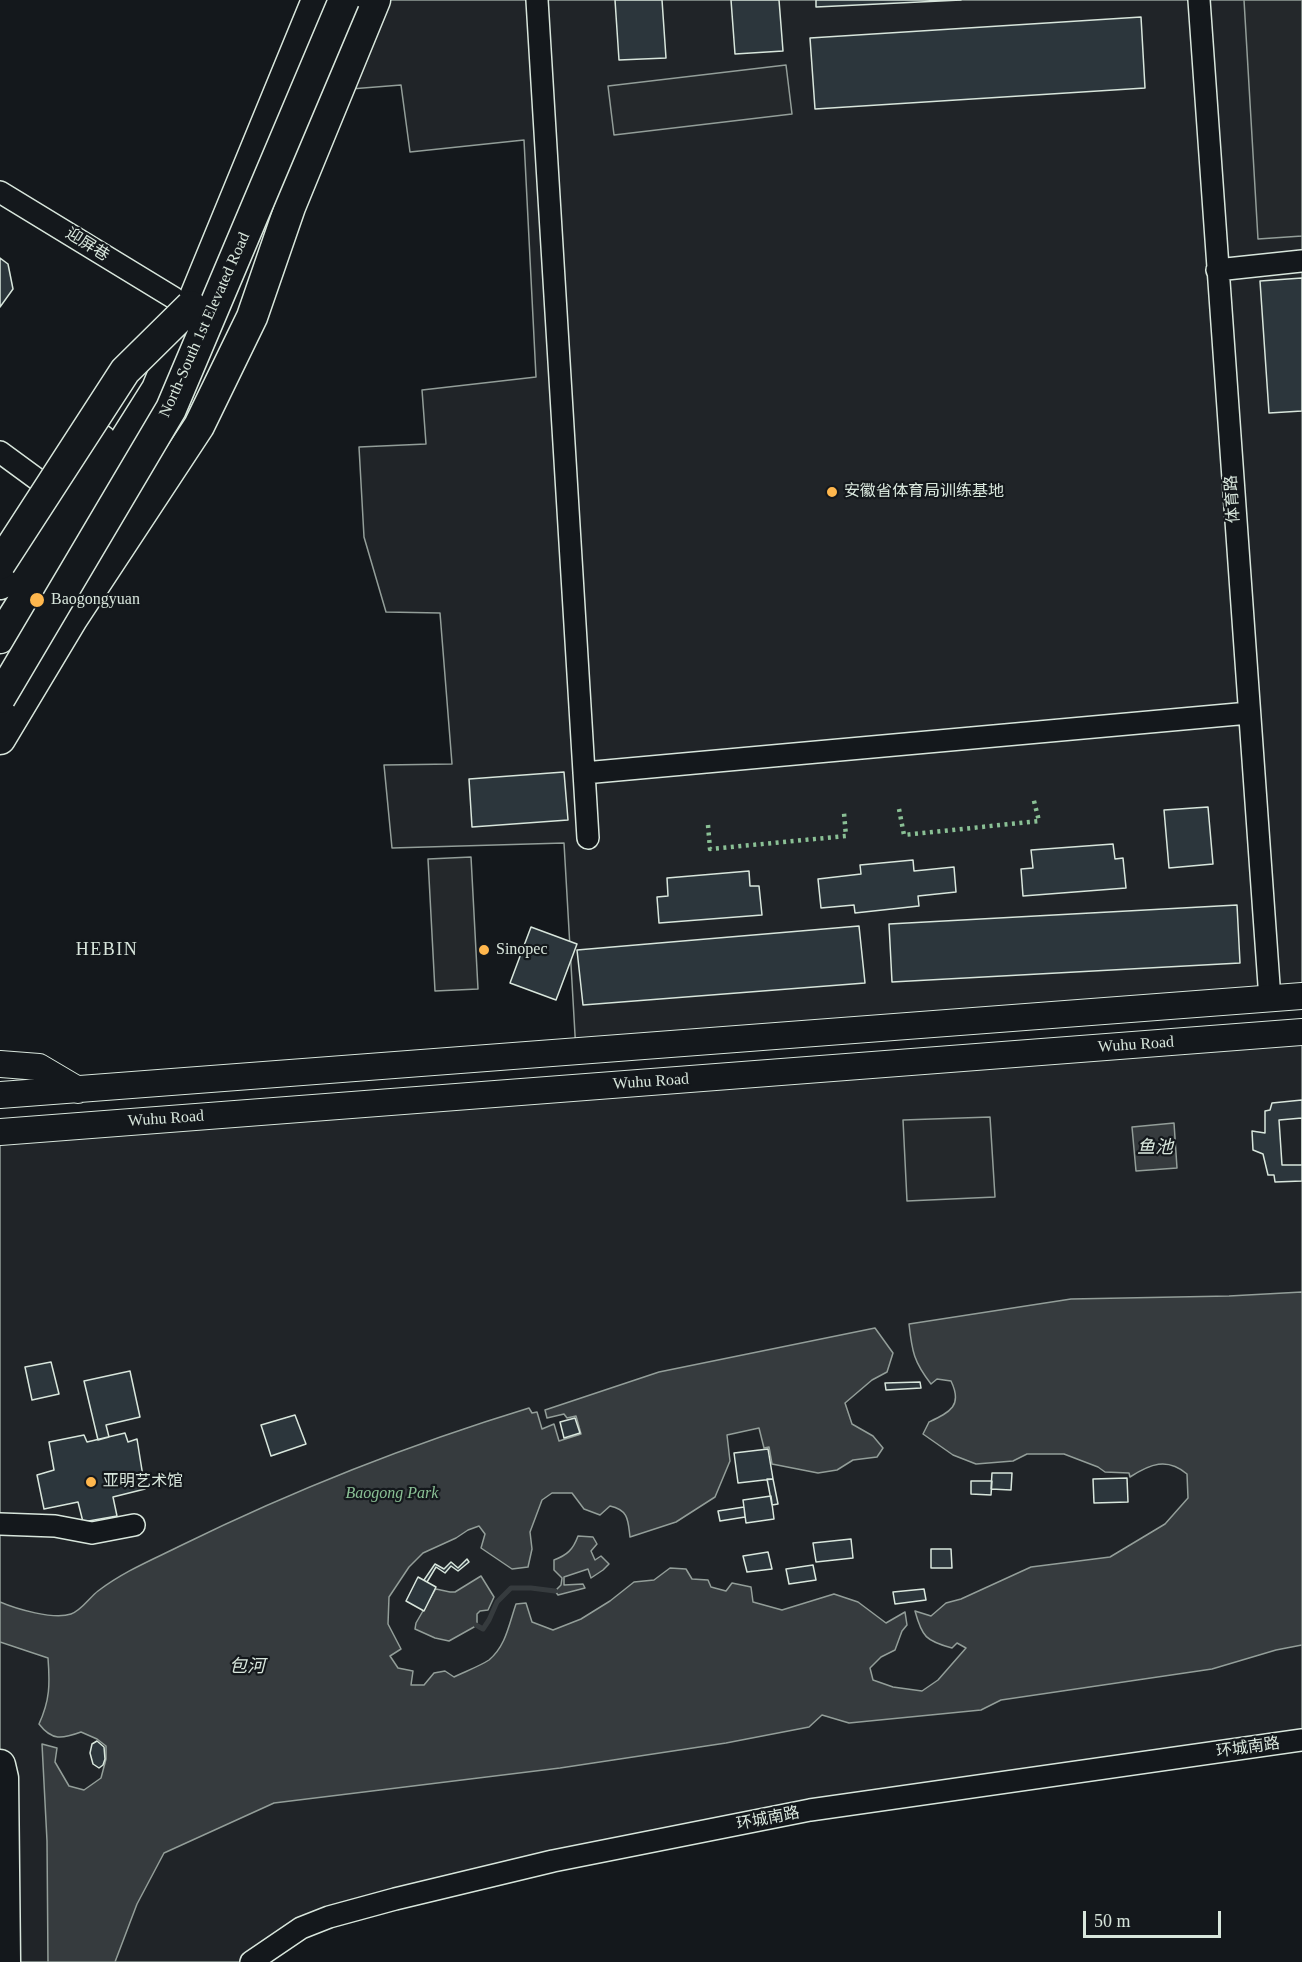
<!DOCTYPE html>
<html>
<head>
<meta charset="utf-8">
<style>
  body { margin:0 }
  #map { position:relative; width:1302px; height:1962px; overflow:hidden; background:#14181c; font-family:"Times New Roman",serif }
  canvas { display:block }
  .scale { position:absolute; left:1083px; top:1911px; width:138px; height:27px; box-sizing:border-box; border:3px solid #d8e6dc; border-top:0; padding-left:8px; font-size:18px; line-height:21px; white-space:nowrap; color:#d8e6dc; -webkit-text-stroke:4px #14181c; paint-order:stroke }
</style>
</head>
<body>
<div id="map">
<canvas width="1302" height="1962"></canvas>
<div class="scale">50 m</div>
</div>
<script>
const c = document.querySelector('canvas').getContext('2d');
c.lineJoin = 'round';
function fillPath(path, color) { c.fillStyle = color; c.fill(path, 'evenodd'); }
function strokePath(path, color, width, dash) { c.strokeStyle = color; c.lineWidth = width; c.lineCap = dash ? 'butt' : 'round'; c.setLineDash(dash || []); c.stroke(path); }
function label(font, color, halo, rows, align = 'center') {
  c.font = font + ' "Times New Roman","Noto Sans SC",serif'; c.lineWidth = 4.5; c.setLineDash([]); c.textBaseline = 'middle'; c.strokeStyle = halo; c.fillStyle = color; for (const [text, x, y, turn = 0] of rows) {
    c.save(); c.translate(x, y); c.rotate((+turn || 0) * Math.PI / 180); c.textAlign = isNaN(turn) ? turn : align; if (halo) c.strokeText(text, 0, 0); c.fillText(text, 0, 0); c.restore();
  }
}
const green = new Path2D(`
  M375,0H1302V996L576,1052L564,843L392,848L384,765L452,764L440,613L386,612L364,537L359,447L426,444L422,390L536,377L524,140L410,152L401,85L338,90Z
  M1302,1032V1741L862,1808L476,1876L261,1944L245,1962H5L0,1765V1132Z`);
fillPath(green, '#202428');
strokePath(green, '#939e99', 1.5);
const parking = new Path2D(`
  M1244,0H1302V236L1258,239Z
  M786,65L792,114L614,135L608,86Z
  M471,857L478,989L435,991L428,859Z
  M990,1117L995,1197L907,1201L903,1120Z`);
fillPath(parking, '#24282b');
strokePath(parking, '#939e99', 1.5);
const water = new Path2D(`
  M1174,1123L1177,1168L1136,1171L1132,1127Z
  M1302,1292V1645L1276,1650L1212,1669L1001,1700L981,1710L849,1723L822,1715L809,1727L726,1743L560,1768L274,1803L164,1853L137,1904L115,1962H48L47,1841L42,1744L57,1748L55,1762L69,1786L84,1790L101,1778L106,1759V1746L97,1739L81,1732C62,1739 52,1741 39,1724C50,1700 50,1684 48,1658L0,1642V1602C16,1609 54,1620 71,1614C81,1611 90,1597 98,1591C124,1571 154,1559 182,1545C294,1490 411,1444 529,1408L532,1413L537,1412L542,1429L554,1424L559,1441L581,1434L576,1416L567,1418L564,1414L547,1418L545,1410L659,1372L875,1328L893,1353L887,1372L872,1380L845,1403L852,1424L873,1436L883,1448L877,1457L853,1460L837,1470L818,1473L772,1464L769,1447L764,1448L759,1428L727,1435L730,1461L715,1497L676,1522L630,1537C628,1521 629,1510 610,1506L600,1515L584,1509L572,1493H552L542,1500L530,1532L532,1549L528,1567L512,1569L481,1548L485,1534L479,1526L468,1530L456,1538L423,1553L409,1567L389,1597L388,1624L401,1649L390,1656L398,1668L413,1671L411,1685H424L434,1673L445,1671L454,1677C464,1672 480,1666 489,1660C506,1646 509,1624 516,1604L526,1603L532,1622L553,1630L581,1619L610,1601L634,1582L654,1580L670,1568L686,1569L692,1579L708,1580L711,1587L726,1591L732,1583L751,1587L753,1602L782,1610L834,1594L858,1602L886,1623L905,1612L907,1625L902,1631L895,1650L881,1657L870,1668L873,1680L893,1687L922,1691L938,1680L966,1648L957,1643L952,1648C926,1641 922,1637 915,1611L931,1616L946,1603L961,1599L1031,1567L1110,1557L1165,1524L1188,1498L1187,1474C1167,1457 1150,1464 1130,1477L1129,1473L1105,1472L1098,1467L1064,1454H1027L1013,1461L976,1464L953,1455L923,1434L929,1422C950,1412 963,1406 951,1381L937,1379L931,1384C914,1362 912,1352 909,1324L1071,1299L1229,1296Z
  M578,1536L593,1537L597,1544L591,1551L595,1560L601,1556L609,1564L603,1570L591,1578L588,1569L564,1577V1585L583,1584L585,1588L558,1595L555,1591L561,1585L562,1578L554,1570V1560C567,1555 573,1550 578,1536Z
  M481,1576L494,1597L488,1610L480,1611L477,1614V1623L474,1627L449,1641L435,1638L415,1629L416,1623L435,1590L436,1589L450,1592H455Z`);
fillPath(water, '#363b3e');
strokePath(water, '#939e99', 1.5);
strokePath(new Path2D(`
  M476,1625L483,1629L489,1620L497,1602L511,1588H531L555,1591`), '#363b3e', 5);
const building = new Path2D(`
  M615,0H662L666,58L619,60Z
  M731,0H779L783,51L735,54Z
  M816,0H961L816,7Z
  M1141,17L1145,88L815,109L810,38Z
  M0,258L8,264L13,289L0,307Z
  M1302,278V411L1269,413L1260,281Z
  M564,772L568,820L472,827L469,779Z
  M1208,807L1213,864L1169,868L1164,810Z
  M1113,844L1115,859L1123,858L1126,888L1023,896L1021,869L1033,868L1031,850Z
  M913,860L914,871L954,867L956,892L918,896L919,906L855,913L854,905L821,908L818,879L861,874L860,865Z
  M749,871L750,886H759L762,915L659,923L657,897L668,896L667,878Z
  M1237,905L1240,963L892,982L889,924Z
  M859,926L865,983L583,1005L577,950Z
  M531,927L577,944L556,1000L510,983Z
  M1302,1100V1181L1275,1182L1274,1175H1268L1263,1154L1253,1150L1252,1131L1265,1133V1111L1270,1110L1272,1103Z
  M1302,1118V1165H1282L1279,1120Z
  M51,1362L59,1394L32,1400L25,1367Z
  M130,1371L140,1417L106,1425L109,1437L98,1440L84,1381Z
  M920,1382L921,1388L886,1390L885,1383Z
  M295,1415L306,1444L271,1456L261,1425Z
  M575,1418L580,1433L564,1438L560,1422Z
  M125,1433L128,1442L137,1439L145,1489L113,1497L117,1516L83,1522L78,1502L44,1509L37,1475L54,1470L49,1442L84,1435L87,1442Z
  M768,1449L773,1479L738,1483L734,1453Z
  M992,1473H1012L1011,1490L991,1489Z
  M1127,1478L1128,1502L1094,1503L1093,1479Z
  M767,1479H773L778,1504L772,1505Z
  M971,1481H992L991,1495L971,1494Z
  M771,1496L774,1519L746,1523L743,1500Z
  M744,1507L745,1517L720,1521L718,1511Z
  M851,1539L853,1558L816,1562L813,1543Z
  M931,1549H951L952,1568H931Z
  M768,1552L772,1569L747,1572L743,1556Z
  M467,1559L469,1562L458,1571L451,1566L445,1573L436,1567L427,1582L424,1580L435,1564L444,1569L451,1562L458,1568Z
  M813,1565L816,1580L789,1584L786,1569Z
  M418,1577L436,1587L424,1611L406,1601Z
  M924,1589L926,1600L895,1604L893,1592Z
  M97,1741L104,1747L105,1759L103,1765L99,1768L93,1764L90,1753L92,1744Z`);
fillPath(building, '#2c363c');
strokePath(building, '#d8e6dc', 1.5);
const minor = new Path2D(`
  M537,0L588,838
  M1199,0L1270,999
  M0,192L174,298
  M1217,270L1302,261
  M0,452L60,496
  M584,773L1249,713
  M0,1524L55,1526L92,1533L134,1525
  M251,1962L301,1928L329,1917L395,1899L553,1861L810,1810L1302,1740`);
const major = new Path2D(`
  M0,1064L39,1067L78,1090
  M0,1095L1302,996
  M0,1132L1302,1032`);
const highway = new Path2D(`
  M0,584L26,544L63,498L101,440
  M0,638L157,389L317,0
  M0,739L72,619L199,426L252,317L290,207L375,0
  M0,1765L3,1778L5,1962`);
strokePath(minor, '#d8e6dc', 24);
strokePath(major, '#d8e6dc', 28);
strokePath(highway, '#d8e6dc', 33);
strokePath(minor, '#14181c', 21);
strokePath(major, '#14181c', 26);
strokePath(highway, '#14181c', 30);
const highwayBridge = new Path2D(`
  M0,564L125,371L191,306
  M0,698L171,409L344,0`);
strokePath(highwayBridge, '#d8e6dc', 33, []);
strokePath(highwayBridge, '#14181c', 30);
strokePath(new Path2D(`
  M899,809L904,835L1039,821L1033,797
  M708,825L710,849L846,836L844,813`), '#8ac095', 4.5, [3, 4.5]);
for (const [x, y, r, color] of [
  [832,492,6,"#ffb74d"],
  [37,600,8,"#ffb74d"],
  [484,950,6,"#ffb74d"],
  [91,1482,6,"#ffb74d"]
]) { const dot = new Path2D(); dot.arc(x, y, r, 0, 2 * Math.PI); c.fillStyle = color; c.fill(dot); strokePath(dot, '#14181c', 2); }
label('16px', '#d8e6dc', '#14181c', [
  ["迎屏巷",87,245,32],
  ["North-South 1st Elevated Road",205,325,-66],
  ["体育路",1233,499,-94],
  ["Wuhu Road",1136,1045,-4],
  ["Wuhu Road",651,1082,-4],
  ["Wuhu Road",166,1119,-4],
  ["环城南路",1248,1748,-8],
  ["环城南路",768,1819,-11]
]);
label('16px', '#d8e6dc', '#14181c', [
  ["安徽省体育局训练基地",844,492],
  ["Baogongyuan",51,600],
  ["Sinopec",496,950],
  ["亚明艺术馆",103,1482]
], 'left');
label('italic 16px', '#8ac095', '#14181c', [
  ["Baogong Park",392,1494]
]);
c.letterSpacing = '1.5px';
label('18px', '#d8e6dc', '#14181c', [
  ["HEBIN",107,950]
]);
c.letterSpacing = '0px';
label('italic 18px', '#d8e6dc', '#14181c', [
  ["鱼池",1155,1148],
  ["包河",247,1667]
]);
</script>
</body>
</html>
